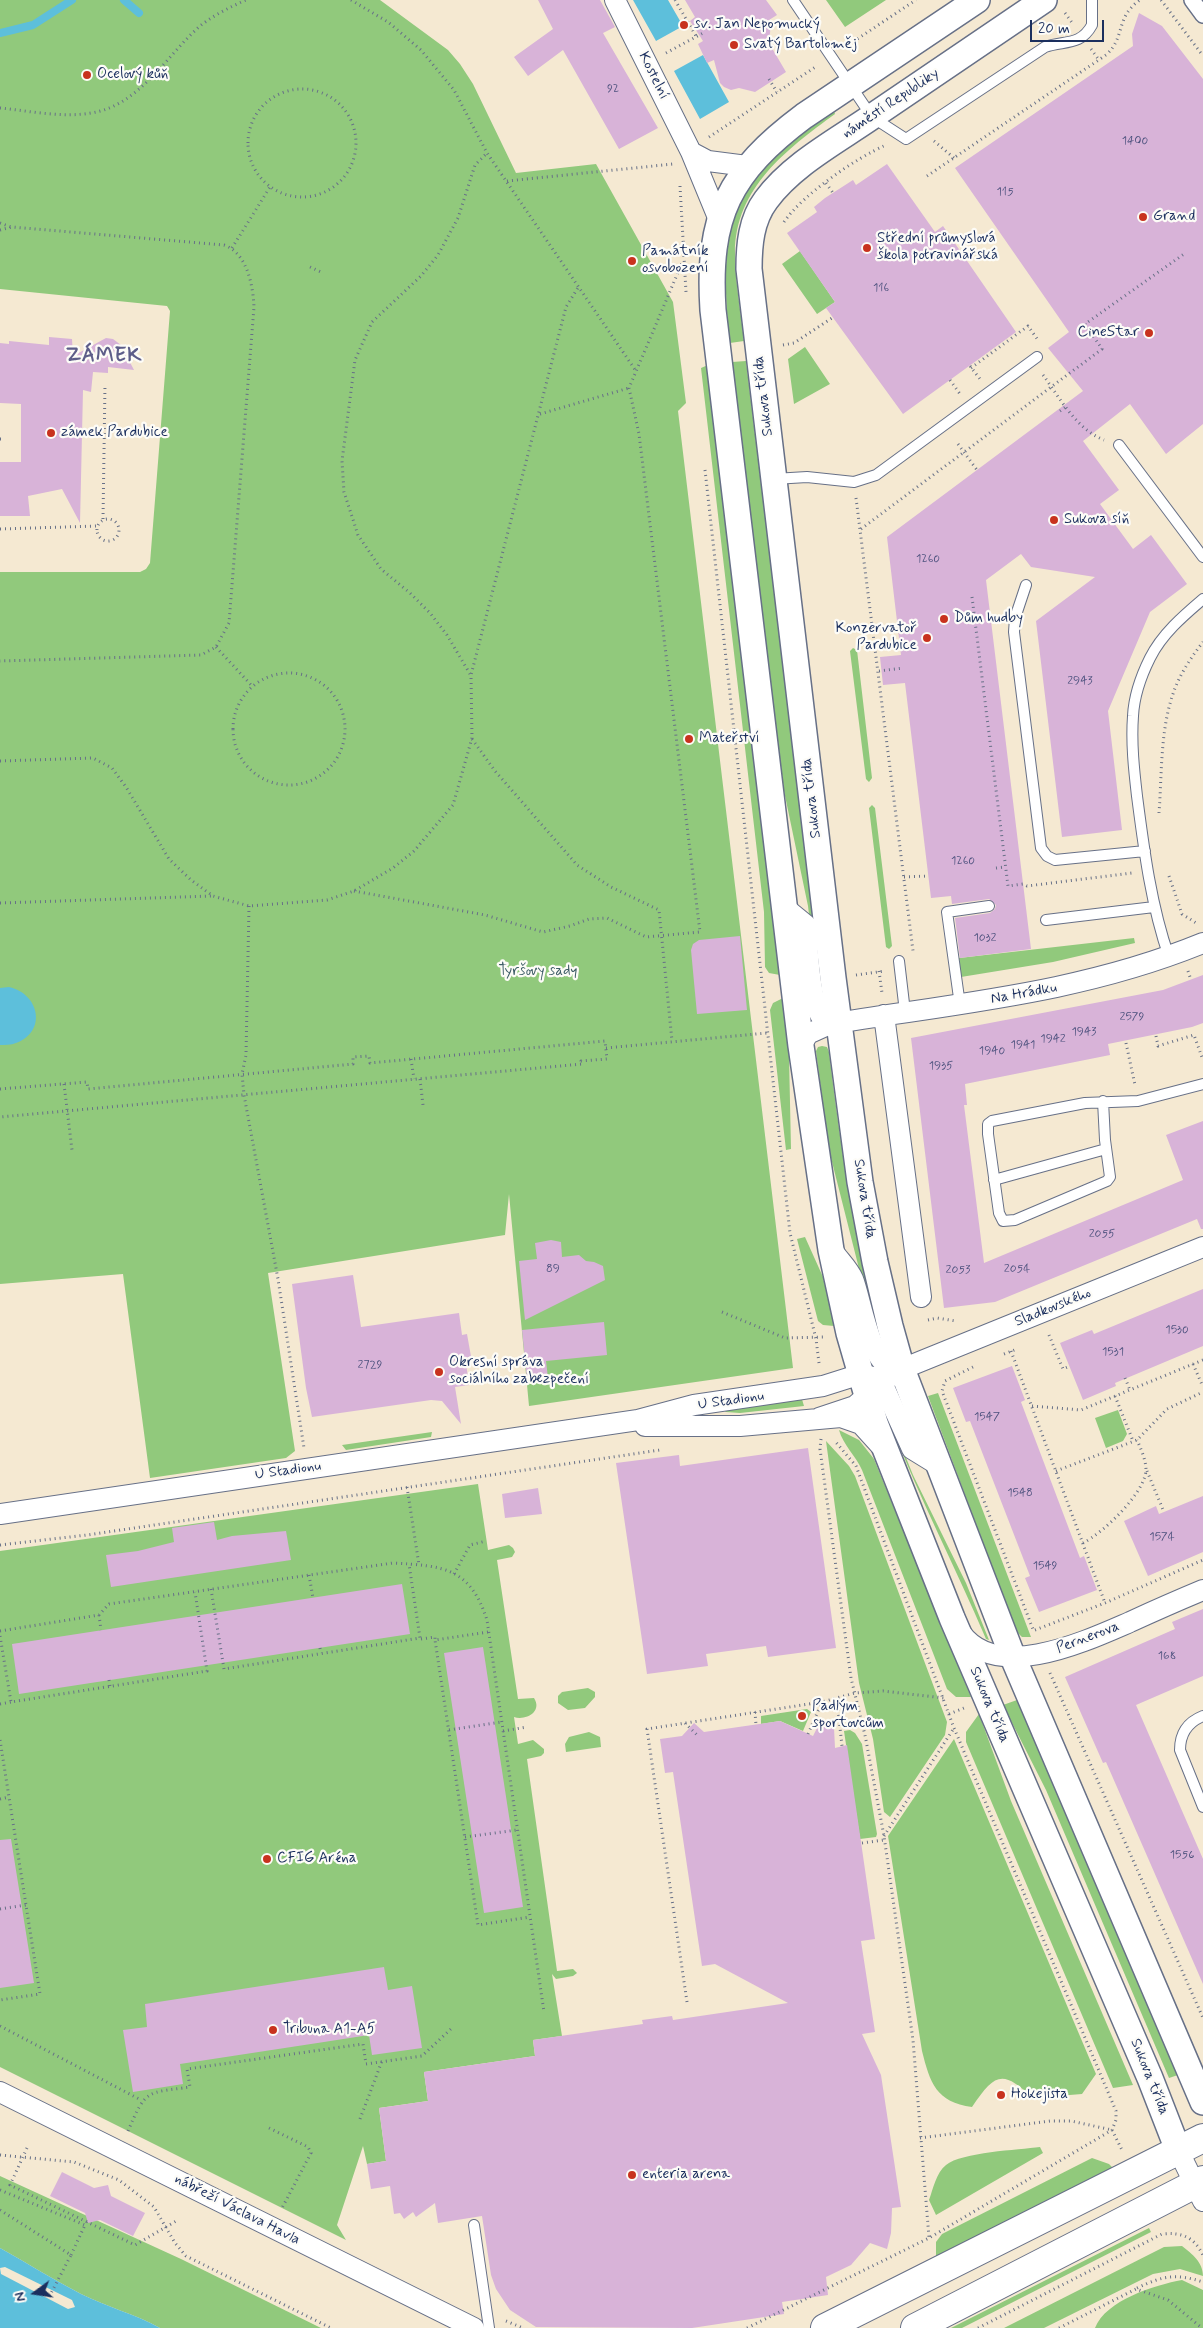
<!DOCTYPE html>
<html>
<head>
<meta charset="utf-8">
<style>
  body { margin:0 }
  #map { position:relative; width:1203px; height:2328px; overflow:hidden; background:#f5e9d2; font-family:Mynerve,sans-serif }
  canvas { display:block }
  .north { position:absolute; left:10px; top:2268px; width:50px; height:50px; -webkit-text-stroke:4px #fdfcf7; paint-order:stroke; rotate:256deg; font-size:14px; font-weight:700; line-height:20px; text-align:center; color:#1b2f5e }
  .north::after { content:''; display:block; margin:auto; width:18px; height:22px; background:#1b2f5e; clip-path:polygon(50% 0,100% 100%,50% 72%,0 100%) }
  .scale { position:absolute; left:1030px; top:20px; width:74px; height:22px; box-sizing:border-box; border:2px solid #1b2f5e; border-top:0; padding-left:6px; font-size:15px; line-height:18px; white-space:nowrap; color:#1b2f5e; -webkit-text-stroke:4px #fdfcf7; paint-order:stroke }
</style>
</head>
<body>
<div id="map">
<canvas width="1203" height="2328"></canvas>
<div class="north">N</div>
<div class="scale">20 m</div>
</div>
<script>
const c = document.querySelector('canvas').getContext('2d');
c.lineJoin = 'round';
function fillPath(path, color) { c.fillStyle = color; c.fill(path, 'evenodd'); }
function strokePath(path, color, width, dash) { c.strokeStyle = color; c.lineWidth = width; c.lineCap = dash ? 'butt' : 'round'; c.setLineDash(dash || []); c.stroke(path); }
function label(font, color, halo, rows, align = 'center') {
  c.font = font + ' Mynerve,sans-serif'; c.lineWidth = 4.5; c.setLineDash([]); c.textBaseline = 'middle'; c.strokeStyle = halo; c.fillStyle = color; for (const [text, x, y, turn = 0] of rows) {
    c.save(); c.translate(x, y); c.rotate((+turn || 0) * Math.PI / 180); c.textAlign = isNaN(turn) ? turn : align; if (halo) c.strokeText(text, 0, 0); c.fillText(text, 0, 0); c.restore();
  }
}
fillPath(new Path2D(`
  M0,0H380L448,50L460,64L473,84L516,173L596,164L673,302L686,403L678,411L793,1368L529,1406L509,1194L505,1235L268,1273L295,1451L286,1458L150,1478L123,1274L0,1284V572H140L146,569L150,563L170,311L167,306L0,289Z
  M826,0H886L845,27Z
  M834,111L835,114C787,149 735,188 735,253C735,282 741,312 744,341L730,343C717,218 731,183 834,111Z
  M800,251L835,302L817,314L782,264Z
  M805,347L830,384L794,404L788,359Z
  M746,361L820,967L818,970L815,966L808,906L784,791L732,362Z
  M708,365L780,975L769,973L765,967L764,912L701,368Z
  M853,648L857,650L872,778L869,782L866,779L850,651Z
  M872,805L875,808L892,946L889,949L886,947L869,808Z
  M1134,938L1135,943L1053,962L961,977L959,958Z
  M783,998L789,1056L791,1149L786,1150L770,1010L773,1003Z
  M822,1046L827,1047L829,1052C840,1142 853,1231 875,1319L872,1320L828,1146L816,1051L818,1047Z
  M805,1237L823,1277L834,1326L823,1325L818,1321L797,1239Z
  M938,1393L1031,1637H1022L1016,1631L928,1396Z
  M801,1396L804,1406L740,1413L726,1412L720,1407Z
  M1118,1410L1127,1434L1123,1441L1106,1448L1095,1418Z
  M892,1427L894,1428L913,1475L966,1583L989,1640L986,1639C956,1568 920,1500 892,1427Z
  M839,1430L859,1440L874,1459L971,1697H956L947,1689L862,1470C856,1456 843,1445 839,1430Z
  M432,1432L431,1437L346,1450L342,1445Z
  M826,1441L849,1466L855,1476L947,1722L945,1735L890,1817L884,1812L873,1739L859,1683Z
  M478,1484L488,1550L509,1545L513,1548L515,1552L512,1557L497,1560L518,1699L534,1698C543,1712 525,1721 514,1717L518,1744L533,1740L544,1749V1753L541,1756L527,1759L557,1971L573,1969L577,1973L573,1976L556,1979L552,1974L562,2036L533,2040L535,2056L424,2072L428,2101L379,2108L386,2161L367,2164L363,2146L337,2225L346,2240L0,2067V1551Z
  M588,1688L595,1692V1697L585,1708L568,1710L558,1703V1696L562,1692Z
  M1017,1700L1178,2075L1169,2078L1046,1790L1003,1705Z
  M807,1709L811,1712L803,1731L780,1721L761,1724V1716Z
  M979,1714L1011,1801L1133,2085L1113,2088L966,1742V1732Z
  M850,1730L855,1733L862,1744L877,1834L876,1837L860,1839L844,1731Z
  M589,1732L600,1737L601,1747L566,1752L565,1744L569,1737Z
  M954,1739L1096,2074L1082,2094L1032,2098C1002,2068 994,2075 972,2107C936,2102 930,2083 922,2051L888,1836Z
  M1040,2147L1043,2153L936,2215L929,2200C933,2189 936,2173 946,2165C962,2152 1018,2150 1040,2147Z
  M1092,2158L1109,2164L1114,2169L936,2257V2242L942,2234Z
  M0,2176L181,2259L321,2328H160C135,2314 107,2307 81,2294C54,2280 27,2263 0,2248Z
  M1149,2228L1151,2232L962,2328H951Z
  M1182,2246C1192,2254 1203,2262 1203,2276L1180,2269L1153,2274L1044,2328H1004L1164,2247Z
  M1182,2280L1203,2290V2328H1095C1106,2300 1155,2285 1182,2280Z`), '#91c97c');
fillPath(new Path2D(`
  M633,0H668L683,26L656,41Z
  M703,55L729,102L700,119L674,71Z
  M9,987C40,994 47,1032 16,1043C11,1045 5,1045 0,1045V988Z
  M0,2248C27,2263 54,2280 81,2294C107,2307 135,2314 160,2328H0Z`), '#5dbfdb');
fillPath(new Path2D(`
  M5,2267L72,2300L75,2307L68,2309L1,2274L0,2268Z`), '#f5e9d2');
strokePath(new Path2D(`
  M124,0L139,13
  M0,33L33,25L72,0`), '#5dbfdb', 8);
fillPath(new Path2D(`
  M538,0H600L615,27L603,33L658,128L619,149L563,50L528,76L514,57L553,29Z
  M685,0H766L777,15L769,20L771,23L769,43L786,72L755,92L739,88L731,90L724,87L720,83L714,60L707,63L698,44L703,41L690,21L695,17Z
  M1139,13L1162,26L1203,79V424L1166,454L1130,404L1083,441L1119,490L1100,504L1133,549L1151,535L1187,584L1150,612L1108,711L1122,830L1062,837L1036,621L1095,577L1031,567L1021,554L986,580L1031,949L960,958L955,918L990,913L995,909L996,905L989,899L952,904L951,896L931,898L905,683L883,685L880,657L901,655L887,537L1083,391L1048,348L1069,332L955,168L1133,46L1132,34Z
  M887,164L935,232L943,226L1016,332L903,414L826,308L835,302L787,233L817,212L814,207L825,198L853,180L856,185Z
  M49,337L72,339L73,356L106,338L113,339L121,345L134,370L108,367V373L93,372L91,392L83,390L80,523L62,489L28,496L30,516H0V462H21V404L0,403V343L9,344V341L49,345Z
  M740,936L747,1010L697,1014L691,950L693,944L699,940Z
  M1203,975V1023L1192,1027L1108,1044L1110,1055L965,1084L967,1105H964L984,1263L1183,1180L1166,1135L1203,1121V1229H1201L1197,1219L995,1302L944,1308L911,1038L1163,990Z
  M551,1240L561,1242L562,1257L579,1255L586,1261L594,1262L603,1266L605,1280L525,1320L519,1261L537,1259L535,1243Z
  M353,1275L361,1327L459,1313L462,1335L467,1334L472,1362L466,1363L469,1385L455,1387L461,1424L442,1401L431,1400L312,1417L306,1388L292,1284Z
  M1203,1289V1346L1115,1383L1116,1386L1083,1400L1060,1343L1092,1330L1094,1334Z
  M604,1322L607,1355L546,1361L548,1378L527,1380L522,1330Z
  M1012,1366L1025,1400L1021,1402L1080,1558L1084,1556L1097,1590L1039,1612L1025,1578L1030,1576L970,1421L966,1422L953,1388Z
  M808,1448L836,1648L768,1657L766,1646L706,1654L708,1666L647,1674L616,1463L679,1455L680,1466Z
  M538,1488L542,1514L505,1518L502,1494Z
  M1203,1496V1552L1148,1576L1124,1521L1156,1506L1159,1514Z
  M214,1522L217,1540L232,1536L286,1531L291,1560L111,1587L106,1555L138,1551L174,1542L172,1528Z
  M402,1584L410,1634L19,1694L12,1644Z
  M1203,1609V1676L1136,1705L1203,1859V1984L1106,1762L1103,1763L1065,1677L1175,1629L1172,1622Z
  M483,1647L523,1907L484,1913L444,1653Z
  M780,1721L813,1736L820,1722L834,1728L835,1748L847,1745L875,1939L861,1941L875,2032L862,2034L881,2075L901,2207L892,2208L891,2233L887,2249L870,2243L851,2265L826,2277L828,2295L782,2302L784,2314L692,2328L536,2327L510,2310L496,2289L491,2275L482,2216L438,2223L435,2203L416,2217L413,2212L404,2219L400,2213L394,2214L390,2186L371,2189L367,2164L386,2161L379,2108L428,2101L424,2072L535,2056L533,2040L643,2024L642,2020L672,2016L673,2020L788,2003L715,1964L702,1966L673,1772L665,1773L660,1739L682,1736L694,1723L704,1732Z
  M11,1839L34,1983L0,1988V1840Z
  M384,1967L388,1990L412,1986L422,2048L372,2055L369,2035L324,2042L180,2064L183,2084L133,2092L123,2030L147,2027L145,2004Z
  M62,2172L94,2188L108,2185L111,2196L145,2213L133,2236L100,2220L88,2223L85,2213L50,2196Z`), '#d8b3d8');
const service = new Path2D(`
  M793,0L872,117L906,139L1045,47C1063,40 1080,47 1092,25V0
  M1119,445L1203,557
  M774,479L807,477L854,482L876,475L1037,357
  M1026,585L1015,618L1014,632L1041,848L1047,856L1055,860L1145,851
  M1046,920L1154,907
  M1169,957C1151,905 1144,850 1137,796C1134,770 1131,743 1133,716C1134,696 1141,676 1150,658C1162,634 1183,616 1203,599
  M899,961L905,1012
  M960,1005L947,912L989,906
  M1103,1101L1105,1140L1110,1177L1107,1181L1015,1220L1003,1221L999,1213L988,1134V1124L992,1121L1085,1103L1138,1101L1203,1084
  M994,1180L1106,1149
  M1203,1716C1188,1722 1180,1733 1180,1750L1203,1807
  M474,2225L489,2328`);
const pedestrian = new Path2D(`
  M1192,0L1203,15`);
const minor = new Path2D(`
  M615,0L691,152L719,220
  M691,152L708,161L747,166
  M784,907L806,925C808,947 808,1009 826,1022H839
  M884,1015L921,1297
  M801,1046L808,1034L830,1024C958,1003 1081,993 1203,943
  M833,1251C839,1260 849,1269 853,1279C862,1301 871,1377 902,1369
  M819,1418L855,1406L888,1378L902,1369L1203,1247
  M645,1426H740L841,1417L861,1424L880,1445
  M0,1514L638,1420L694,1405L823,1386L861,1374L876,1378L885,1389L912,1449L938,1465
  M961,1633C997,1683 1086,1641 1130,1622C1154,1611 1179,1600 1203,1590
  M0,2092L474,2328
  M1178,2150L1203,2201`);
const tertiary = new Path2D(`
  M977,0L804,116C729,172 707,216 713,310L801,1046L831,1250L849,1333L875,1423L952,1618L1150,2078L1178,2150
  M1044,0C985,40 926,80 867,120C833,143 791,166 766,200C751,220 749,245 749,269L833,978L860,1182L875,1262L890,1326L902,1369L1012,1655L1203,2102`);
const secondary = new Path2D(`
  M825,2328L1203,2138
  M915,2328L1203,2180`);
strokePath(service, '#677087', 12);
strokePath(pedestrian, '#677087', 18);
strokePath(minor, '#677087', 22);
strokePath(tertiary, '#677087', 28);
strokePath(secondary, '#677087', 30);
strokePath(new Path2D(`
  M351,0L388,22L421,50L454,90L487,153L636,371
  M675,0L696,36
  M1161,0L1203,56
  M1065,13L1073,24
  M845,47L916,0
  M1091,49L1099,60
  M666,53L705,32
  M769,79L777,92
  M248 143a54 54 0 1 1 108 0a54 54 0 1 1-108 0Z
  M0,108C30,111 62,118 91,113C139,106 166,56 200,26C214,15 230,7 246,0
  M709,137L817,66
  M934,141L954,158
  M927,176L1106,55C1126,37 1115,17 1140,0
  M507,181L673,164
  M826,183L833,193
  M680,186L686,292
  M784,222C802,195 856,158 886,145
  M0,223L11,227
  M0,230L12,227L224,245C247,253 253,285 254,307L229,623L216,647L201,655L0,661
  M232,248L270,187
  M310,267L321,272
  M783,345L794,343L832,318
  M970,366L980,379
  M971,368L1028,326L1038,340
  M1043,375C1060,398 1076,429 1104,440
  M950,380L960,394
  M1060,411L1067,406
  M540,414L629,388
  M0,439H2
  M705,470L790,1233L816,1339L819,1363
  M856,498L913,951
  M103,519L105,384
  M97 530a11 11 0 1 1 22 0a11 11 0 1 1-22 0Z
  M0,529L98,526
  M861,529L1102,349L1085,324L1184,254
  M972,597L1008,886L1023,884L1027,886L1132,873
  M216,647L252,686
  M879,671L903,668
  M233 729a56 56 0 1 1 112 0a56 56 0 1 1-112 0Z
  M470,674L447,635L430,613L410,593L381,569L358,535L344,492L342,461L355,360L372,322L421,276L438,255L458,218L475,165L487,153
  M472,739L495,771L577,865L611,887L659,910L672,1041
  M0,761L93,758L112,768L126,787L169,859L191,880L213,896L249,906L327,900L354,891L393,868L414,851L453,805L472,738L471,675L566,307L579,286
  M1159,813C1162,774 1160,729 1174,691C1180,674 1192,656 1203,642
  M996,868L1005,867
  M1169,876L1182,914L1196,923
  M904,877L928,876
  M354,891L485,915L543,932L570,926L589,919L607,918L646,937L700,932L639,434L629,388L682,263
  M0,903L212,896
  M249,906L246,1055L242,1074L244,1095L278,1279L304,1448
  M879,971L882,993
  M1188,971L1191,980
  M856,975L885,971
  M1156,1036L1158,1046L1194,1035L1203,1060
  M1126,1043L1135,1085
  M606,1048L767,1033
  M411,1059L414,1079
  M420,1079L423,1105
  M64,1084L72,1150
  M0,1089L87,1082L88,1089L353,1064V1057L369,1056L370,1063L605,1041L607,1059L581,1061L582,1064L0,1117
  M722,1312L785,1338L826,1337
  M928,1320L937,1318L956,1321
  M1049,1335L1063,1369L1070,1366
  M1011,1351L1105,1603
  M1004,1354L1017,1349
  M1193,1364L1203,1387
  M973,1367L945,1381L942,1391L1034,1632
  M1125,1378L1130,1390
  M1115,1396L1133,1441
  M1032,1406L1081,1410L1203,1360
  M821,1439L820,1449L851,1678L865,1735L884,1836L913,2040L929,2238
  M1056,1471L1137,1440L1167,1409L1203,1392
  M1147,1471L1164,1512
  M407,1487L419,1565
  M1083,1543C1103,1533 1145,1493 1146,1470C1146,1460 1141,1449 1137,1440
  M0,1545L87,1535L660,1450
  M454,1574L470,1545L486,1541
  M309,1575L313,1598
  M211,1589L224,1669L420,1638L409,1564
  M99,1615L101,1630
  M1035,1630L1105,1603L1203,1560
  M0,1631L99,1615L109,1604L393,1563C443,1566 470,1567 487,1620L544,2012
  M488,1632L435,1640L478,1925L530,1917
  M0,1636L11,1702L207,1671L195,1592
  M421,1639L435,1637V1640
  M320,1648L321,1653
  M1050,1673L1203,2018
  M109,1680L110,1686
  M837,1700L842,1746
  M0,1704L11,1702
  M755,1712L756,1725
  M949,1714L964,1708
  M685,1723L699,1737
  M449,1730L501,1722
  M503,1731L527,1727
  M808,1734L822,1702
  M0,1740L40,1994L0,2000
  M0,1799L9,1797
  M884,1836L954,1728
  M465,1837L517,1830
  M862,1843L884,1840
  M0,1909L26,1905
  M687,2002L647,1729L822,1702L855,1693L883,1691L944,1698
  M0,2026L141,2100
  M360,2119L382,2061
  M269,2128L308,2147L311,2153L282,2208
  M1112,2130L1122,2150
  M128,2131C146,2089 146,2093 190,2087L187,2069L363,2044L366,2064L422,2056L453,2027
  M920,2138L1050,2121H1071L1112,2130
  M27,2148L10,2185L135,2245L178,2220
  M0,2155L74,2162L119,2180L154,2207L175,2243L186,2256L331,2328
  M0,2190L85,2225L87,2222
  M0,2210L71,2255L48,2299
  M71,2255L85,2225
  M1137,2288C1163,2276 1175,2273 1203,2282
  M506,2321L523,2328
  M747,2328L929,2238L1112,2130L1116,2120V2111L954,1728L856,1466L834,1440
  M978,2328L1162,2234C1182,2232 1194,2237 1203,2255
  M1059,2328L1136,2289L1168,2300L1202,2328`), '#677087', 3, [1, 4]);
strokePath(service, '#fff', 10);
strokePath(pedestrian, '#fff', 15);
strokePath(minor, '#fff', 20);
strokePath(tertiary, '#fff', 25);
strokePath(secondary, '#fff', 28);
strokePath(new Path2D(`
  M958,444L977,470`), '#677087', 3, [1, 4]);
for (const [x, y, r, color] of [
  [684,25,5,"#c8321e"],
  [734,45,5,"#c8321e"],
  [87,75,5,"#c8321e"],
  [1143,217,5,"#c8321e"],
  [867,248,5,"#c8321e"],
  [632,261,5,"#c8321e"],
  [1149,333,5,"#c8321e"],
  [51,433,5,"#c8321e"],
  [1054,520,5,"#c8321e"],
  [944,619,5,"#c8321e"],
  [927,638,5,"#c8321e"],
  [689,739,5,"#c8321e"],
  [439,1372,5,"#c8321e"],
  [802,1716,5,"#c8321e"],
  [267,1859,5,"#c8321e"],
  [273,2030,5,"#c8321e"],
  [1001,2095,5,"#c8321e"],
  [632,2175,5,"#c8321e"]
]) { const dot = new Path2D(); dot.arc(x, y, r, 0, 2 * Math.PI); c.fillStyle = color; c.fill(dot); strokePath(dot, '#fdfcf7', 2); }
label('12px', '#4a507c', null, [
  ["92",613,89],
  ["1400",1135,141],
  ["115",1005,192],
  ["116",881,288],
  ["1260",928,559],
  ["2943",1080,681],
  ["1260",963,861],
  ["1032",985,938],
  ["2579",1132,1017],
  ["1943",1084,1032],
  ["1942",1053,1039],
  ["1941",1023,1045],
  ["1940",992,1051],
  ["1935",941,1066],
  ["2055",1102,1234],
  ["89",553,1269],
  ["2054",1017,1269],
  ["2053",958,1270],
  ["1530",1177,1330],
  ["1531",1113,1352],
  ["2729",370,1365],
  ["1547",987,1417],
  ["1548",1020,1493],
  ["1574",1162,1537],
  ["1549",1045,1566],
  ["168",1167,1656],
  ["1556",1182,1855]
]);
label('15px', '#1b2f5e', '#fdfcf7', [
  ["sv. Jan Nepomucký",694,25],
  ["Svatý Bartoloměj",744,45],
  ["Ocelový kůň",97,75],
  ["Grand",1153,217],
  ["Střední průmyslová",877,239],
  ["škola potravinářská",877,256],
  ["Památník",642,252],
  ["osvobození",642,269],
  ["CineStar",1139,333,"right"],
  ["zámek Pardubice",61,433],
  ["Sukova síň",1064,520],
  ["Dům hudby",954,619],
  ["Konzervatoř",917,629,"right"],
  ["Pardubice",917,646,"right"],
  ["Mateřství",699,739],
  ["Okresní správa",449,1363],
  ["sociálního zabezpečení",449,1380],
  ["Padlým",812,1707],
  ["sportovcům",812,1724],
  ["CFIG Aréna",277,1859],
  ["Tribuna A1-A5",283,2030],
  ["Hokejista",1011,2095],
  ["enteria arena",642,2175]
], 'left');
label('15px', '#1b2f5e', '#fdfcf7', [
  ["Kostelní",653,76,64],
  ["náměstí Republiky",891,104,-34],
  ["Sukova třída",764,396,-97],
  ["Sukova třída",812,798,-97],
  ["Na Hrádku",1024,994,-10],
  ["Sukova třída",864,1199,81],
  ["Sladkovského",1053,1308,-22],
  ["U Stadionu",731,1401,-8],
  ["U Stadionu",288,1471,-8],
  ["Pernerova",1088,1638,-21],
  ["Sukova třída",989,1705,67],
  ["Sukova třída",1149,2077,68],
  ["nábřeží Václava Havla",237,2210,27]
]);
label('15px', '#3e5d67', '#fdfcf7', [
  ["Tyršovy sady",538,972]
]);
c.letterSpacing = '1px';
label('bold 20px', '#5d5d89', '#fdfcf7', [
  ["ZÁMEK",104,357]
]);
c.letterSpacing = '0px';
</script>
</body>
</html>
